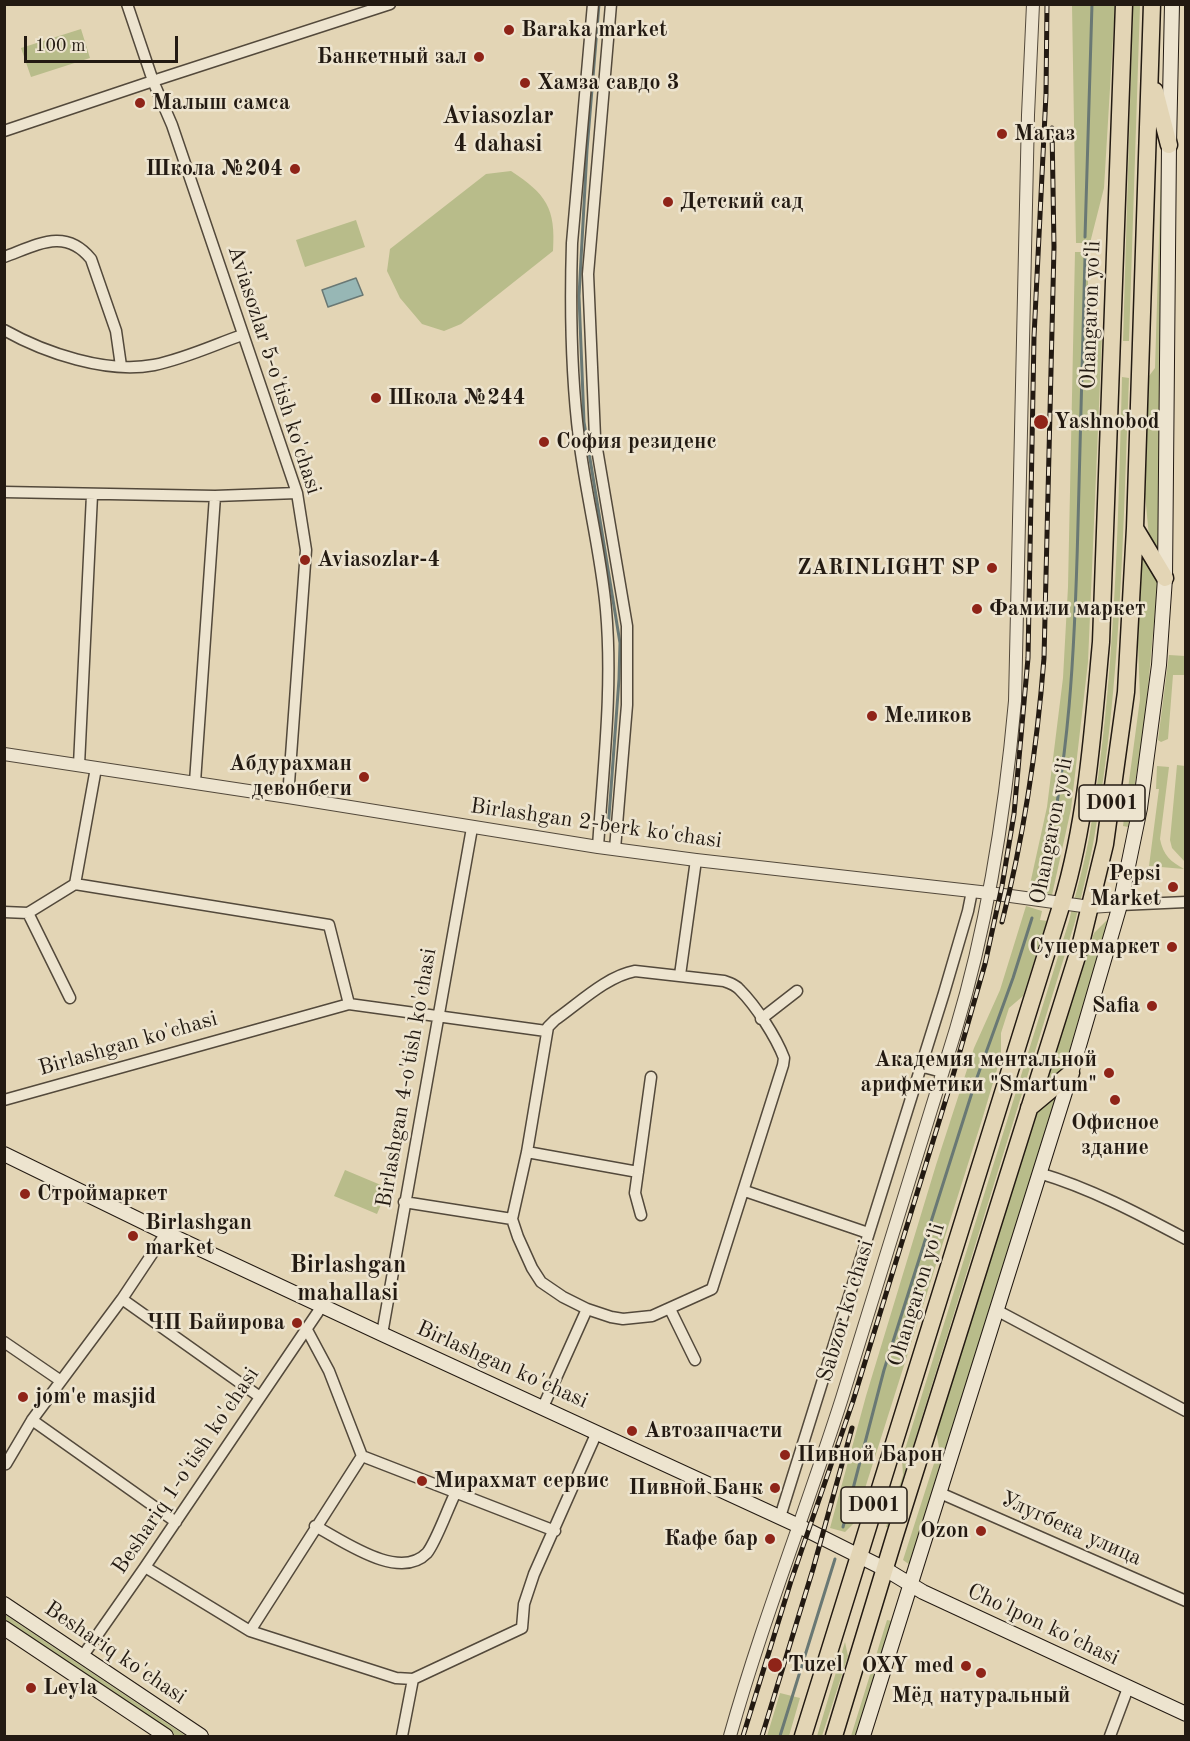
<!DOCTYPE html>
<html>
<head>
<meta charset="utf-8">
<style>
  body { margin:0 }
  #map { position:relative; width:1190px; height:1741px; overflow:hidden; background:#e3d5b5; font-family:"Old Standard TT",serif }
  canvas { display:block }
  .frame { position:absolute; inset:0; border:6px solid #231a12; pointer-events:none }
  .scale { position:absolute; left:24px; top:36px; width:154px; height:27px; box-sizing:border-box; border:3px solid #231a12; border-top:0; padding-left:8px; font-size:18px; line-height:21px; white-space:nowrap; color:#231a12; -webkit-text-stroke:4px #ede4cf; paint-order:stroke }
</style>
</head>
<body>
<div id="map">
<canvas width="1190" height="1741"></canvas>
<div class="frame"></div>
<div class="scale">100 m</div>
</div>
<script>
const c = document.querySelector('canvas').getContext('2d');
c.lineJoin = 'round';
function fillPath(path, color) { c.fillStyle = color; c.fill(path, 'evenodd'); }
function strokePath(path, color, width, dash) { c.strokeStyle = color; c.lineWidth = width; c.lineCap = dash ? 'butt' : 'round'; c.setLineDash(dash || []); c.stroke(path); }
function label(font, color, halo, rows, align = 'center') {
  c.font = font + ' "Old Standard TT",serif'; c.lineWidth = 5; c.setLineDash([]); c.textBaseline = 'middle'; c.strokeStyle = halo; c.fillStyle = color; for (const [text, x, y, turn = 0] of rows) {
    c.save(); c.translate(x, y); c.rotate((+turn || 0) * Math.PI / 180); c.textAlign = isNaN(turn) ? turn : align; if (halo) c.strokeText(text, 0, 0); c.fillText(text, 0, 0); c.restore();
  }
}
fillPath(new Path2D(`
  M1072,5H1115L1104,188L1090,243H1076Z
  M1133,5H1140L1129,341H1123Z
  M81,29L90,58L31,77L21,48Z
  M1162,142L1159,542L1157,549L1149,537L1145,494L1149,376L1155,368Z
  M511,171C546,194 556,208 553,251L461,324L444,331L422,324L400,298L387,271L390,249L486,174Z
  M356,220L365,247L305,267L296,240Z
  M1075,252H1088V301L1102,335L1088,662L1071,809L1050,904L1027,898L1047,807L1063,678L1068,587Z
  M1122,377L1129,378C1123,530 1121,683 1095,833C1090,863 1082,893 1075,922L888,1527H886L903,1475L902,1459L1069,921C1076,892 1085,862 1090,832C1115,682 1118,529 1122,377Z
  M1144,557L1158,578L1145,721L1128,827L1123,826L1140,699L1138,645L1141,559Z
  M1169,655L1185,656V675H1173L1168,739L1161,742L1158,740Z
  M1177,765L1185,766V862L1172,848L1170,840Z
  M1157,766L1169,767L1160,839C1163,855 1171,862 1184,869L1149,866L1159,789H1156Z
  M1026,906L1042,911L1040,920L1047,921L1023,996L1009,1008L1001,1033V1056L981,1123L854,1523L845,1532L830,1528L866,1396L936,1165L974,1048L1000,990Z
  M1109,918L1063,1072L1044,1086L1094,933Z
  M1058,1094L910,1565L903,1560L939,1448L936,1430L1038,1107Z
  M345,1170L388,1188L377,1214L334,1196Z
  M4,1614L186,1736H176L5,1620Z
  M887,1620L892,1621L857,1736H851Z
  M845,1642L848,1656L822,1736H817Z
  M780,1693L800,1698L789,1736H767Z`), '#b8bc8a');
const water = new Path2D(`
  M356,278L363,295L328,307L322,290Z`);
fillPath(water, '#97b7b5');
strokePath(water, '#697874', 1.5);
strokePath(new Path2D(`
  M599,4L587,150L579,296L584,422L620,643L619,679L608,830
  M1085,237L1092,4
  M1040,884C1070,769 1075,643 1078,524C1080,435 1083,346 1085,257
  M843,1527L884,1370L975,1083L1013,978L1032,918
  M780,1736L835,1559`), '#697874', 3);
const minor = new Path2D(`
  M127,4L153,81L172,125L297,493L306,550L288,797
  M593,4L572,243C570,308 571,375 579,439C586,496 601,553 606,610C613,689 603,769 598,847
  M611,4L588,274L595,437L627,626V705L615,849
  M4,131L153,81L390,4
  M4,257C37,245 65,227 91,259L116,331L121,366
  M4,330C45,353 107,374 154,365C184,359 214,345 242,335
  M4,492L215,496L297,493
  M79,765L92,495
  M195,782L215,496
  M75,884L329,925L349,1004
  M1120,905L1186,902
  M4,912L28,913L75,884L96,768
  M28,913L70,998
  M635,971L724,981C730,983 736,985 740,990C756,1006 776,1037 784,1058L783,1065L712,1289L652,1316L623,1319L611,1317L587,1309L563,1297L541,1282L532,1268L518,1237L512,1219L527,1152L548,1027L555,1020C578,1004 607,976 635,971Z
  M680,975L696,860
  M761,1019L797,991
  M920,1066L942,1072
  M4,1100L349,1004L546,1031
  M527,1152L638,1172
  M1039,1173C1090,1188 1139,1214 1186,1239
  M745,1191L868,1233
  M404,1202L512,1219
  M641,1215L635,1193L651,1077
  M122,1299L260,1397
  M670,1309L695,1360
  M998,1311L1186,1411
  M306,1328L329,1371L362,1456L555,1531
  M382,1334L472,828
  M4,1342L61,1381
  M543,1407L587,1309
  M32,1420L176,1522
  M4,1463L6,1464L32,1420L122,1299L166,1233
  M940,1493L1186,1601
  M780,1517L944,993L968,911L972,891
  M315,1526C342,1540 399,1582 427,1553C436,1542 448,1508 455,1494
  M145,1567L250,1631L396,1678L413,1679
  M250,1631L362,1456
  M82,1657L145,1567L322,1306
  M402,1736L413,1679L522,1628L524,1604L534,1574L597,1432
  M1110,1736L1128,1688`);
const tertiary = new Path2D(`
  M4,754L288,797L598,847L696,860L989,893L1090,907L1120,905
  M730,1736C762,1622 806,1511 842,1398L956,1029C988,923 1005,812 1015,701L1028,115L1033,4`);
const secondary = new Path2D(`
  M4,1154L166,1233L382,1334L799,1526L885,1569L923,1592L1186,1714
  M4,1604L201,1736
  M4,1628L166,1736
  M863,1736L1071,1073L1120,905L1140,808L1159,665L1165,578L1169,145L1172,4`);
const trunk = new Path2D(`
  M1155,91L1169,145
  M1135,528L1165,578
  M1029,1108L1071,1073
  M803,1736L1062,903C1087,819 1093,729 1101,642L1124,4
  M834,1736L895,1535L1080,947L1105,844L1126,692L1135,528L1152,4`);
strokePath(minor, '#53493b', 13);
strokePath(tertiary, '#53493b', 14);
strokePath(secondary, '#231a12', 16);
strokePath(trunk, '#231a12', 19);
strokePath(minor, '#ede4cf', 10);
strokePath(tertiary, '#ede4cf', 12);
strokePath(secondary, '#ede4cf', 14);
strokePath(trunk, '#e3d5b5', 16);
const rail = new Path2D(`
  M1002,922C1024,836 1037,748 1044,658L1054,247L1052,128
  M743,1736L791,1581L853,1401L950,1086L985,964L1002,886L1014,814L1028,658L1034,337L1046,94L1047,4
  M762,1736L813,1569L852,1428`);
strokePath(rail, '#231a12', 5);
strokePath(rail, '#ede4cf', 3, [9]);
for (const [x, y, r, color] of [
  [509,30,6,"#8f2418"],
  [479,57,6,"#8f2418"],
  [525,83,6,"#8f2418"],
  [140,103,6,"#8f2418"],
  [1002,134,6,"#8f2418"],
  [295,169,6,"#8f2418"],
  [668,202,6,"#8f2418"],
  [376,398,6,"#8f2418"],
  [1041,422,8,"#8f2418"],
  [544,442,6,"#8f2418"],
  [305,560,6,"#8f2418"],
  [992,568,6,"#8f2418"],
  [977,609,6,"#8f2418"],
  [872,716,6,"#8f2418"],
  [364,777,6,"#8f2418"],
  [1173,887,6,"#8f2418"],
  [1172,947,6,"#8f2418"],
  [1152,1006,6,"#8f2418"],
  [1109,1073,6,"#8f2418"],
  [1115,1100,6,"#8f2418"],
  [25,1194,6,"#8f2418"],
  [133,1236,6,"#8f2418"],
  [297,1323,6,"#8f2418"],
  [23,1397,6,"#8f2418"],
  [632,1431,6,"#8f2418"],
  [785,1455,6,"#8f2418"],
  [422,1481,6,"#8f2418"],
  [775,1488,6,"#8f2418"],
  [981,1531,6,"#8f2418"],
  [770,1539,6,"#8f2418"],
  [775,1665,8,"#8f2418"],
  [966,1666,6,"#8f2418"],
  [981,1673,6,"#8f2418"],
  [31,1688,6,"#8f2418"]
]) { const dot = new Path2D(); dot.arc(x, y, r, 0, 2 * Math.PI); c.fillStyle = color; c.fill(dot); strokePath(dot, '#ede4cf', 2); }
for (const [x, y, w] of [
  [1112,803,66],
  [874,1505,66]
]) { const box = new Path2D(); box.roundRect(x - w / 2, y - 18, w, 36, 4.5); c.fillStyle = '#ede4cf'; c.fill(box); strokePath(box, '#231a12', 1.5); }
label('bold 21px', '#231a12', null, [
  ["D001",1112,803],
  ["D001",874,1505]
]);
label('bold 22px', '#231a12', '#ede4cf', [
  ["Baraka market",521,30],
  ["Банкетный зал",467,57,"right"],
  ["Хамза савдо 3",537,83],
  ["Малыш самса",152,103],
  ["Магаз",1014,134],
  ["Школа №204",283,169,"right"],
  ["Детский сад",680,202],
  ["Школа №244",388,398],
  ["Yashnobod",1054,422],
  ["София резиденс",556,442],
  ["Aviasozlar-4",317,560],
  ["ZARINLIGHT SP",980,568,"right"],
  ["Фамили маркет",989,609],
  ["Меликов",884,716],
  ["Абдурахман",352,764,"right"],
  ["девонбеги",352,789,"right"],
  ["Pepsi",1161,874,"right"],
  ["Market",1161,899,"right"],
  ["Супермаркет",1160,947,"right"],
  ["Safia",1140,1006,"right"],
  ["Академия ментальной",1097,1060,"right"],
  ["арифметики \"Smartum\"",1097,1085,"right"],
  ["Офисное",1115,1123,"center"],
  ["здание",1115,1148,"center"],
  ["Строймаркет",37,1194],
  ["Birlashgan",145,1223],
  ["market",145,1248],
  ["ЧП Байирова",285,1323,"right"],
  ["jom'e masjid",35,1397],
  ["Автозапчасти",644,1431],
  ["Пивной Барон",797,1455],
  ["Мирахмат сервис",434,1481],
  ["Пивной Банк",763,1488,"right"],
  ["Ozon",969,1531,"right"],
  ["Кафе бар",758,1539,"right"],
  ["Tuzel",788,1665],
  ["OXY med",954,1666,"right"],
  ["Leyla",43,1688],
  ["Мёд натуральный",981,1696,"center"]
], 'left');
label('22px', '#231a12', '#ede4cf', [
  ["Ohangaron yoʻli",1091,315,-88],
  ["Aviasozlar 5-o'tish ko'chasi",274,370,72],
  ["Birlashgan 2-berk ko'chasi",596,824,8],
  ["Ohangaron yoʻli",1052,831,-79],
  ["Birlashgan ko'chasi",128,1044,-16],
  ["Birlashgan 4-o'tish ko'chasi",407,1078,-80],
  ["Ohangaron yoʻli",917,1295,-73],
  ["Sabzor ko'chasi",846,1311,-73],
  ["Birlashgan ko'chasi",502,1365,24],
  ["Beshariq 1-o'tish ko'chasi",186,1471,-56],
  ["Улугбека улица",1071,1529,24],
  ["Cho'lpon ko'chasi",1043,1625,25],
  ["Beshariq ko'chasi",115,1653,34]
]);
label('bold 24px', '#231a12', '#ede4cf', [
  ["Aviasozlar",498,117],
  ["4 dahasi",498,145],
  ["Birlashgan",348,1266],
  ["mahallasi",348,1294]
]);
</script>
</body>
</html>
